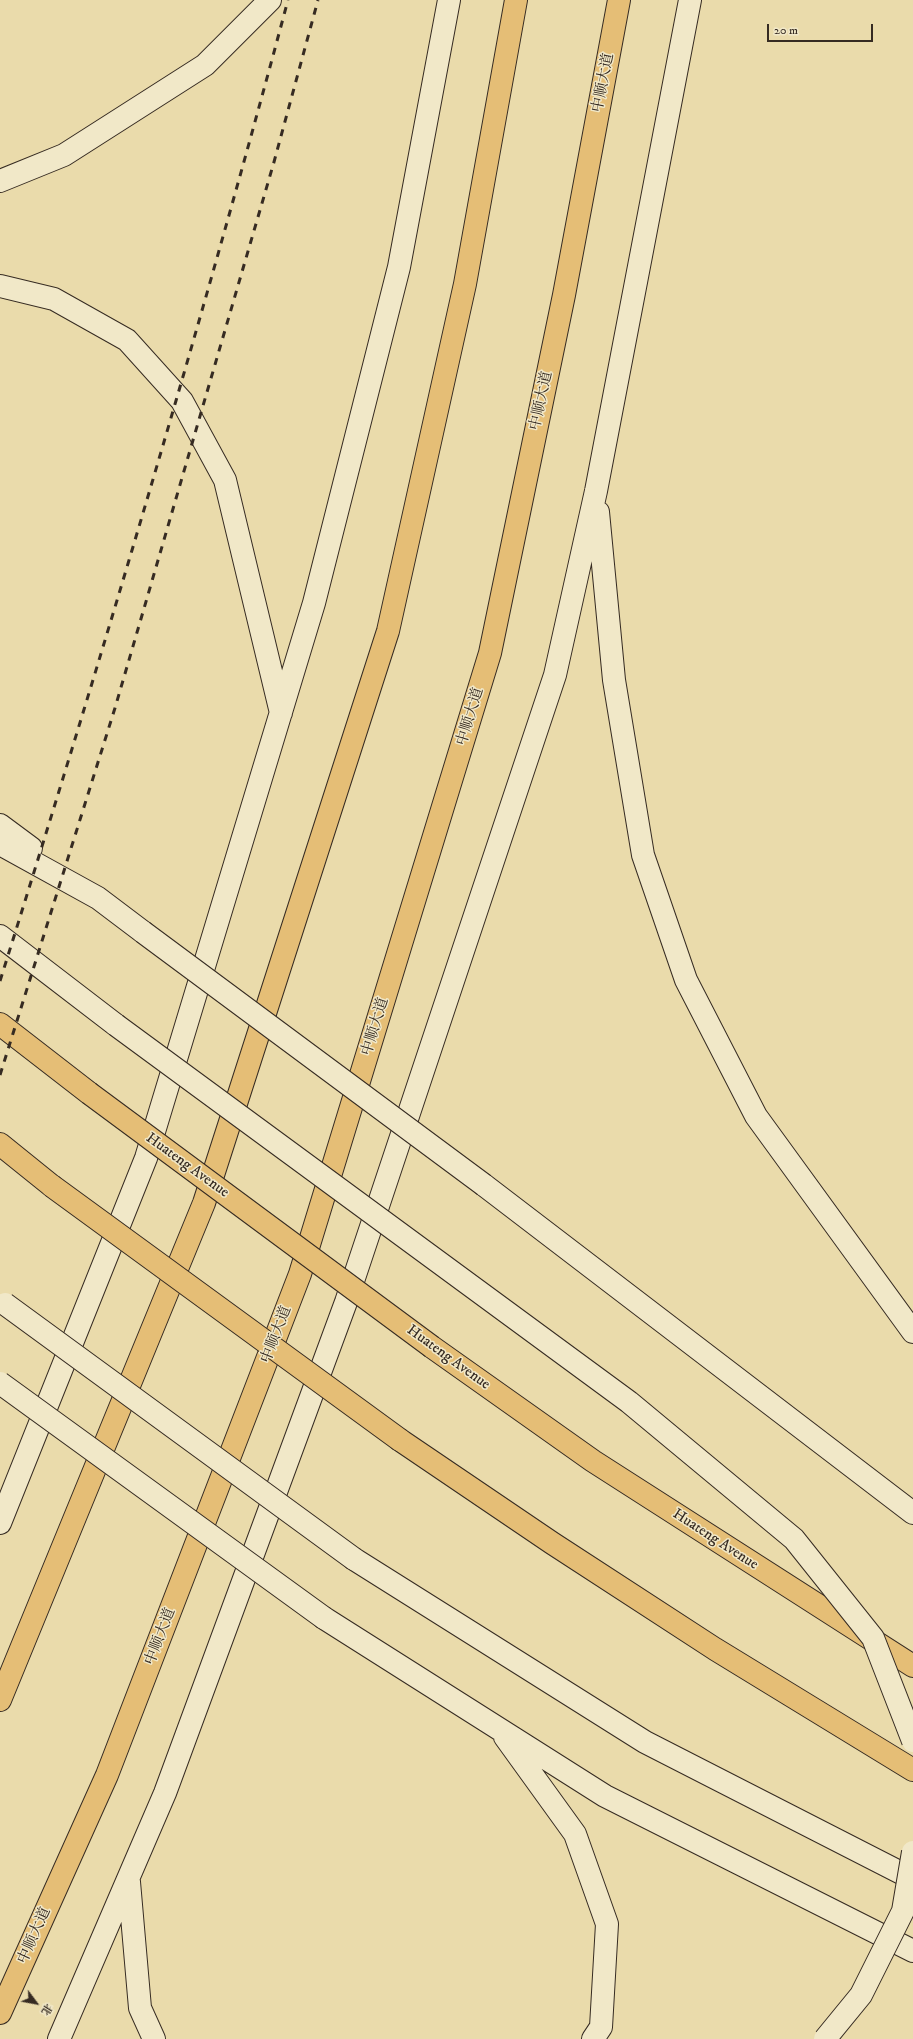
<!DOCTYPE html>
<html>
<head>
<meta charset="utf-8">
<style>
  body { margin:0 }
  #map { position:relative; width:913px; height:2039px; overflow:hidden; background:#eadbab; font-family:"IM FELL DW Pica","Noto Serif SC",serif }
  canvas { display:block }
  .north { position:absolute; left:16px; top:1983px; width:40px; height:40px; -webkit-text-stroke:3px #f1e8c8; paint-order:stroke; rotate:122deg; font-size:11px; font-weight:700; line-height:16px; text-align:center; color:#362b22 }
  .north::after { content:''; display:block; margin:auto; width:14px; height:18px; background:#362b22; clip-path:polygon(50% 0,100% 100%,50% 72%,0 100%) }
  .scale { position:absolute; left:767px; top:24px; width:106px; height:18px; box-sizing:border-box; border:2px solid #362b22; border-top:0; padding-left:5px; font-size:12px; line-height:14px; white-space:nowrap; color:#362b22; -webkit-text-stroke:3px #f1e8c8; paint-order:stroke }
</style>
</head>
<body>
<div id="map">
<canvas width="913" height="2039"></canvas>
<div class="north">北</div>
<div class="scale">20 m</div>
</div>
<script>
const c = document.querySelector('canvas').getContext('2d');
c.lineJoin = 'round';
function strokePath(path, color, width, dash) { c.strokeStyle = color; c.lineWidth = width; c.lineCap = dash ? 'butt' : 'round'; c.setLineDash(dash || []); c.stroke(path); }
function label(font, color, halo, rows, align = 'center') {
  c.font = font + ' "IM FELL DW Pica","Noto Serif SC",serif'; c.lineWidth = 3; c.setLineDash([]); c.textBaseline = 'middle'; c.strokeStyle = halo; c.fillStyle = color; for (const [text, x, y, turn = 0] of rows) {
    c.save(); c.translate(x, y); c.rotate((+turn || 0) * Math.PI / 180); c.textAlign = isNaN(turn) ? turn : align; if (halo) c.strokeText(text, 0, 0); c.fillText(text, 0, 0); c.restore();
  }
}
const secondary = new Path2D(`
  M0,181L64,155L205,65L270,0
  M0,286L54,299L127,340L182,401L225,480L281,713
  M598,512L614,680L643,855L686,980L756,1116L913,1332
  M0,825L31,848
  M0,844L98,898L143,932
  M0,936L116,1025
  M484,1185L913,1513
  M0,1523L146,1158L314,603L399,267L449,0
  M354,1559L645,1742L913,1879
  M324,1618L605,1796L913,1951
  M505,1737L575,1834L607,1924L601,2027L593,2039
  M129,1882L140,2008L154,2039
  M59,2039L165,1793L346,1302L555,675L596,491L690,0`);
const highway = new Path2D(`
  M0,1024L89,1093
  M0,1144L52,1186
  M432,1347L593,1461L913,1666
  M400,1440L552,1543L715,1649L913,1770
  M0,1700L204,1203L388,631L465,284L516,0
  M0,2013L107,1775L300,1274L490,653L564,295L619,0`);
strokePath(secondary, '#362b22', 24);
strokePath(highway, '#362b22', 24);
strokePath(secondary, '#f1e8c8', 22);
strokePath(highway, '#e5be76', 22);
strokePath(new Path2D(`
  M0,981C102,656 200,329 288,0
  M0,1075L115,708L274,162L318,0`), '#362b22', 3, [7, 7]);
const secondaryBridge = new Path2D(`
  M143,932L484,1185
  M116,1025L629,1402L794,1539L873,1638L913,1741
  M5,1304L354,1559
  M0,1383L324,1618
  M825,2039L861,1995L903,1911L913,1852`);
const highwayBridge = new Path2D(`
  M89,1093L432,1347
  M52,1186L400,1440`);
strokePath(secondaryBridge, '#362b22', 24, []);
strokePath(highwayBridge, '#362b22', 24, []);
strokePath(secondaryBridge, '#f1e8c8', 22);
strokePath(highwayBridge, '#e5be76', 22);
label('15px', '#362b22', '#f1e8c8', [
  ["中顺大道",604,83,-79],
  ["中顺大道",542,401,-78],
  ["中顺大道",471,717,-73],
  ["中顺大道",376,1027,-73],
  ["Huateng Avenue",187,1166,36],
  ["中顺大道",277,1335,-69],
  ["Huateng Avenue",448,1358,36],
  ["Huateng Avenue",715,1540,33],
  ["中顺大道",161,1637,-69],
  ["中顺大道",35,1936,-66]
]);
</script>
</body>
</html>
